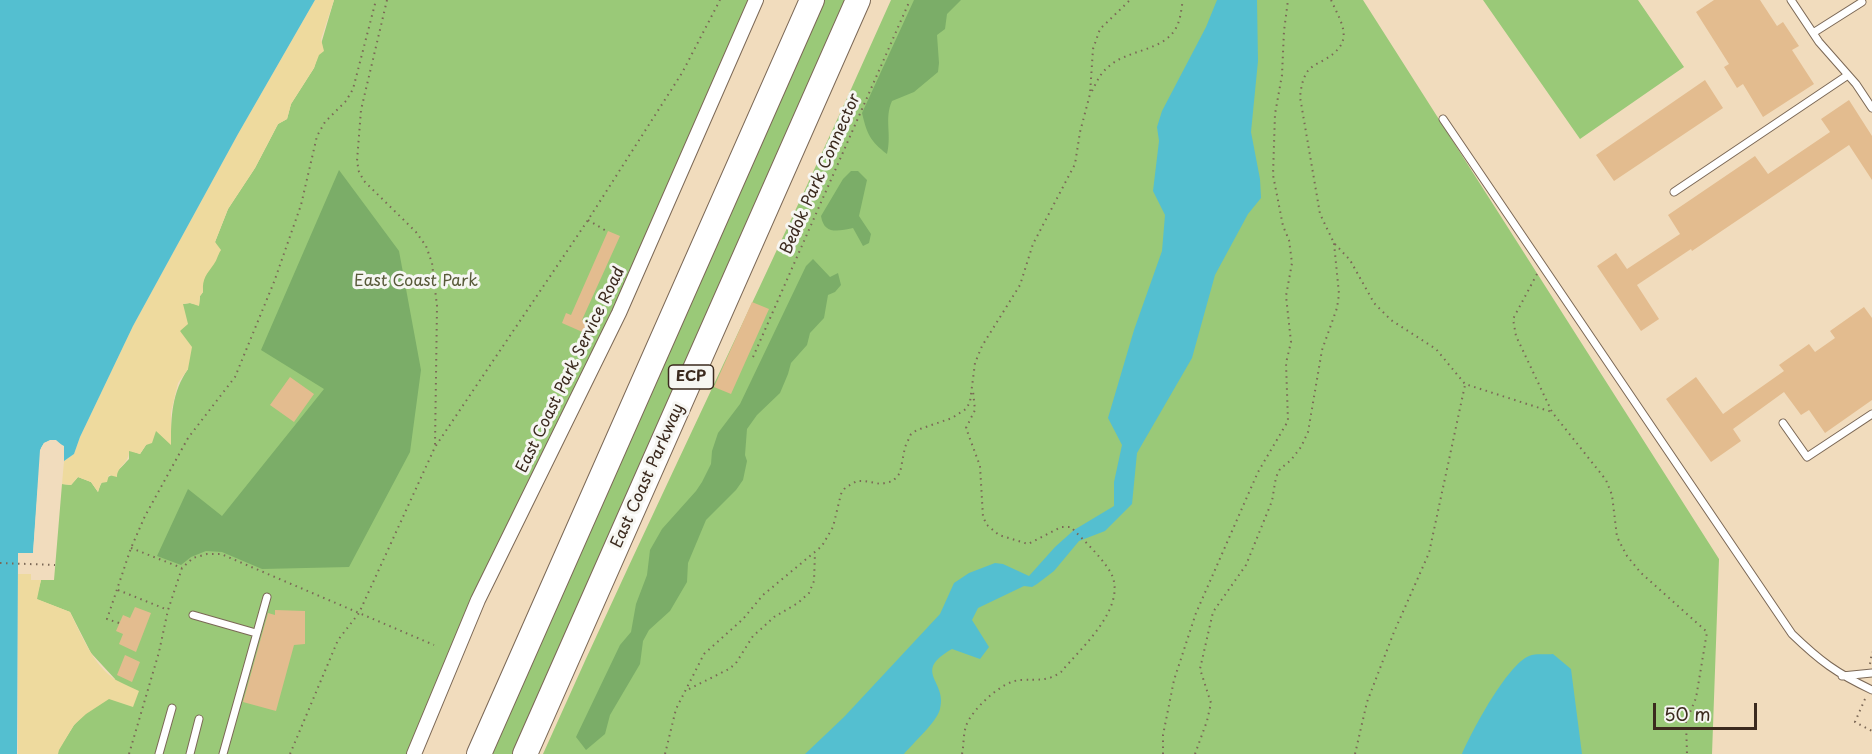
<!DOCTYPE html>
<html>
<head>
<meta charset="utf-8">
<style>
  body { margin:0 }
  #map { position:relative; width:1872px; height:754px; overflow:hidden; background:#f1dcbd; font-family:"Playpen Sans",sans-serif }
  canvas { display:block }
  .scale { position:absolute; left:1653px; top:703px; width:104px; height:27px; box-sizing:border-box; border:3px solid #3b2a1e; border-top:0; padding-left:8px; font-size:18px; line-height:21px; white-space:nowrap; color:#3b2a1e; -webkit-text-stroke:4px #f6f6f2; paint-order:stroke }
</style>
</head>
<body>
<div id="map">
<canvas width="1872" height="754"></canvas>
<div class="scale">50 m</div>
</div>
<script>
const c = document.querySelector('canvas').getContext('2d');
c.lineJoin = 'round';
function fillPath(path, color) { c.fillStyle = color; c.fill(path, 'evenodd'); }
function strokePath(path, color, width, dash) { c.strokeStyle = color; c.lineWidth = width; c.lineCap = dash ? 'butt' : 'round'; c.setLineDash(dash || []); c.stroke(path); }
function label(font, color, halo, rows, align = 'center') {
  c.font = font + ' "Playpen Sans",sans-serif'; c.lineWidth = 6; c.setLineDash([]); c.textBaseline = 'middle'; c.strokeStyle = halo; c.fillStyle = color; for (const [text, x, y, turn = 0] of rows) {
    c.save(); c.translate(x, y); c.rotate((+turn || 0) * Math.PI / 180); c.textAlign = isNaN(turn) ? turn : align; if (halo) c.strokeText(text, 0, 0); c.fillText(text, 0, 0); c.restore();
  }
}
fillPath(new Path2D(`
  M334,0H752L605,344L411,754H58V750L74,725L115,679L91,653L70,612L36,599L41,580H54L62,484L71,485L78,477L91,482L98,492C103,475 108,480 118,470C122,467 126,462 129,459V450L140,454L156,430L171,444C171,416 172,392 188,369L180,331L183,304L190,303L199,305L200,296L203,292L202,281L219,253L215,242L228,209L255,168L278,124L287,119L291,104L314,68Z
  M824,0H845L512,754H491Z
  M891,0H1363L1719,559L1712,754H543C656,501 779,253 891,0Z
  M1483,0H1638L1684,67L1580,139Z`), '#9ac978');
fillPath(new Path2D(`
  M914,0H961L947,14L945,29L937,35L939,63L938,72L914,92L892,101C884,119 892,133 887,154C870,141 867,134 862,113Z
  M339,170L399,251L421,370L410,452L349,567L262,569L222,552L206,551L191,557L181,565L157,556L188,489L222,516L324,389L261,350Z
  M851,171H858L867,180L859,216L871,234L869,243L863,246L853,228C838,231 824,235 821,216L843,179Z
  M813,259L830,277L838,273L841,285L835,292L828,295L824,318L810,333L807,345L791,363L788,374L780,393L757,415L747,429L745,455L747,461L743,480L736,490L706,520L688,563L687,582L670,611L649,630L643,641L640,664L610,715L605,734L586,750L576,737L620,645L631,632L636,604L647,575L650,550L662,529L696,491L702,482L711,464L712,451L718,433L740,404L806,266Z`), '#7bad68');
fillPath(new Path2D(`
  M315,0H334L321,39L324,51L319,55L314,68L291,104L287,119L278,124L255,168L228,209L215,242L221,250C218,254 217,260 214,264C207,274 202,278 203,292L200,296L199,306L190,303L183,304L188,324L180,331L192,347L188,369L178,383L171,412V445L156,431L152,443L146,445L140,454L129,451C129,464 117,466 117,477L109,475L107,482L101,483L98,492L91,482L78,477L71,485L62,484L64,461L74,454L80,437L133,326L238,134Z
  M18,574H31V580H41L37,599L70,612C82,636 93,665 116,680C123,684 131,687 139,691L133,707L109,699L86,714L74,725L59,750L58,754H18Z`), '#eeda9e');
fillPath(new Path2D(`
  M0,0H315L238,134L133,326L80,437L74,454L64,461V446L52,440L44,443L41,448L33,554H18L17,754H0Z
  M1217,0H1257L1258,61L1251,132L1260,179L1261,198L1248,214L1215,275L1192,358L1137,453L1132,504L1105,531L1079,541L1054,571L1037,584L1032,587L1024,586L978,608L972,620L989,647L980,659L952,649C911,672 948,681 940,709C937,722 913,743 904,754H805L844,717L940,614L954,583L969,573L995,563L1003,564L1029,576L1055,547L1074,530L1114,506V482L1122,445L1108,418L1134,330L1162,251L1165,215L1153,191L1159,141L1157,127L1162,111L1206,27Z
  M1553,654L1571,669L1582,754H1462C1472,731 1507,665 1529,656C1536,653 1546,655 1553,654Z`), '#54bfd0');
fillPath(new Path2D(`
  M50,440H56L63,446L64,464L61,461L60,446L54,443L46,445L43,454L36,554L34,557L21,556V574H18V553H33L40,450L44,443Z`), '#f1dcbd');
fillPath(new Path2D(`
  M1714,0H1760L1777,26L1783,22L1799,46L1792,50L1814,84L1763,117L1743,84L1737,88L1724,67L1729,64L1696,12Z
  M1705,80L1723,108L1614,181L1596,155Z
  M1849,100L1872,136V180L1849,145L1692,251L1691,249L1637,285L1659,319L1641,331L1597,266L1616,253L1627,269L1680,234L1668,215L1755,156L1768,174L1830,132L1821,119Z
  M608,231L620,236L582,320L591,324L587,334L562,323L566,313L571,315Z
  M752,302L769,309L731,394L714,387Z
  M1864,307L1872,318V400L1825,433L1809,410L1801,415L1784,392L1733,429L1741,441L1711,462L1666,399L1696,377L1723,414L1784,371L1779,365L1809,344L1815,352L1835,338L1830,331Z
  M290,377L314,394L294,422L270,405Z
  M135,607L151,613L136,652L119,644L123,634L116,631L123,615L130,618Z
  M275,610L305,611V644L294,645L276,711L243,702L268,613L275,615Z
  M125,655L140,662L132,682L117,675Z`), '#e3bc8f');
const service = new Path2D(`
  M1791,0L1819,42L1856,84L1872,108
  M1813,33L1862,2
  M1443,119L1792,634C1820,661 1836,673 1872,690
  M1674,192L1848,75
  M1783,423L1807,457L1872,414
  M193,615L256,633
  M1842,676L1872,673
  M159,754L172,708
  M190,754L199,719
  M223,754L267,597`);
const minor = new Path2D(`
  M414,754L478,600L619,313L756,0`);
const motorway = new Path2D(`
  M479,754L812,0
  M525,754L858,0`);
strokePath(service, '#7b6856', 9);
strokePath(minor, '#7b6856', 16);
strokePath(motorway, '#7b6856', 26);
strokePath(new Path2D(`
  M387,0L361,110L357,161L359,172L364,181L416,232L426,246L432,263L437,306L435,446
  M1331,0C1343,26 1355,42 1324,60C1317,64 1309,67 1306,74C1302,81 1301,89 1300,97L1320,214L1334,243L1350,260L1374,303L1391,320L1436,349L1465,384L1552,412
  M1092,91C1096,83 1100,74 1107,68C1126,49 1163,52 1176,28C1181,19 1181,9 1183,0
  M588,220L608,232
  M1537,274L1513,319L1516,336L1552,412L1606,480L1612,495L1617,537L1627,556L1641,573L1707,632L1696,698L1686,722L1687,754
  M753,357L910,0
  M131,548L182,568
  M0,563L55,565
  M118,590L168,610
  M119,623L107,619L131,548L145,516L188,438L235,377L274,282L301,205L317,136L325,122L346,101L353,89L376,0
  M1870,664L1872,652
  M689,689L729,669L736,663L753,636L761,629L774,617L798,603L809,593L814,581L815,553
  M1865,699L1855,722L1872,731
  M129,754L159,652L168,610L182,568L193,558L207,554H221L434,645
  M290,754L338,640L359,613L435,447L588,220L682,73L720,0
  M665,754L676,709L704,654L743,619L763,595L822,546L833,527L841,494L845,488L857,481H864L881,484L893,481L900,473L905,447L911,434L917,430L952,418L966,409L970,402L975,363L982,346L1020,285L1033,244L1075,164L1080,132L1090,94L1093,49L1100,29L1130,0
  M962,754C964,745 963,735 966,726C972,709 1003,680 1021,680C1038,679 1047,682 1061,672C1081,648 1128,607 1111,573C1101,556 1084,541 1071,527H1061L1028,544L999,535L987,525L983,517L980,466L966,428L975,410L973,391
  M1163,754V735L1174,680L1196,613L1258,472L1288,421L1286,363L1291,342L1286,296L1292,263L1289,240L1283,226L1273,175L1275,114L1282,75L1284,31L1288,0
  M1195,754L1207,721L1211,703L1200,669L1213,612L1246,565L1272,501L1276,477L1280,469L1291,460L1301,447L1308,432L1322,350L1337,308L1339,294L1334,243
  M1355,754L1367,702L1394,632L1429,553L1465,385`), '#7b6856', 2, [1.5, 4.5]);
strokePath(service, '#fff', 7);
strokePath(minor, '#fff', 14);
strokePath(motorway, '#fff', 24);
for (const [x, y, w] of [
  [691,377,45]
]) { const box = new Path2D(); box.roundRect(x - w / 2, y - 12, w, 24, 4.5); c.fillStyle = '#f6f6f2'; c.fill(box); strokePath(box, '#3b2a1e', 1.5); }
label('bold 15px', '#3b2a1e', null, [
  ["ECP",691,377]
]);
label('16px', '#3b2a1e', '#f6f6f2', [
  ["Bedok Park Connector",821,174,-66],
  ["East Coast Park Service Road",571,370,-64],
  ["East Coast Parkway",648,476,-66]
]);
label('16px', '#585a39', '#f6f6f2', [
  ["East Coast Park",416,282]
]);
</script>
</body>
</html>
